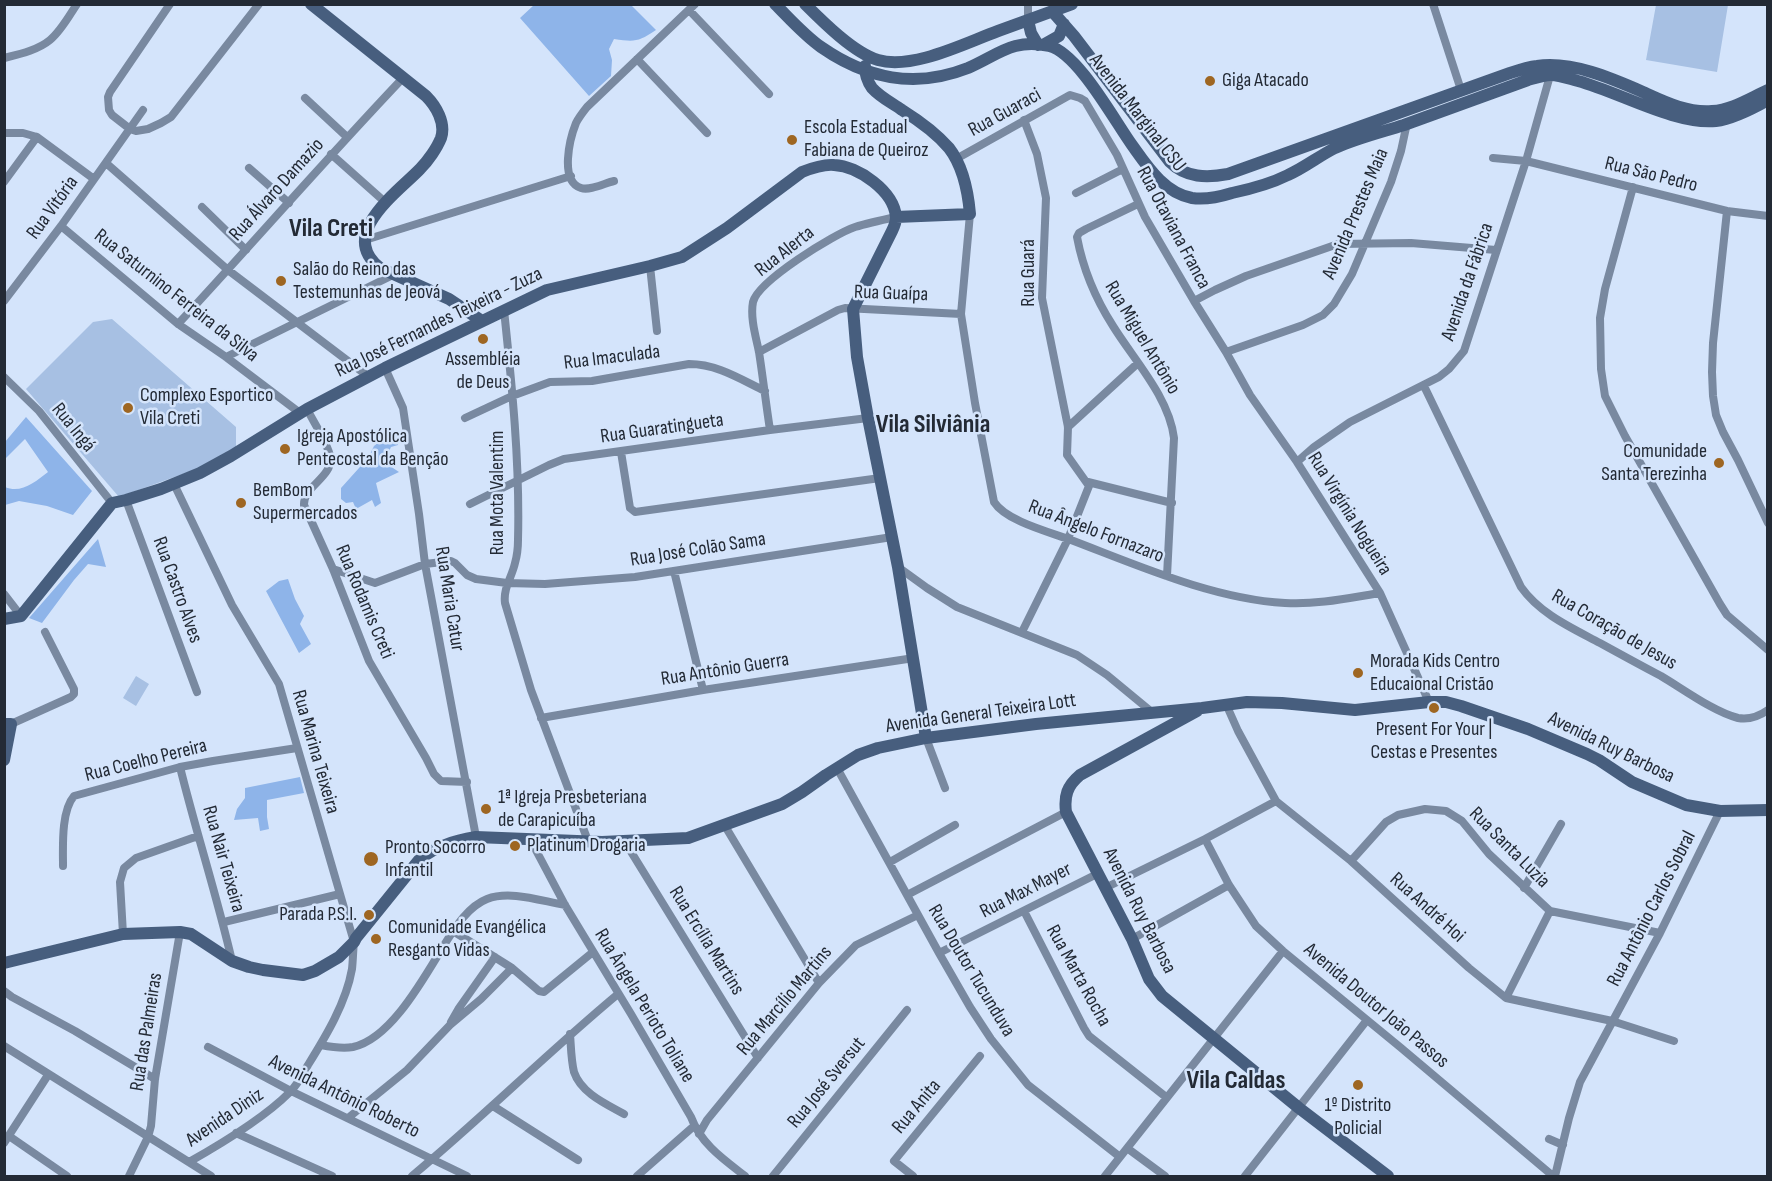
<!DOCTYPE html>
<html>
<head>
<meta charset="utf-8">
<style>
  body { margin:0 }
  #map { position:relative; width:1772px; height:1181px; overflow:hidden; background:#d4e4fb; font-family:"Sofia Sans Condensed",sans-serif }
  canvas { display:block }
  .frame { position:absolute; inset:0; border:6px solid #232a35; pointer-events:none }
</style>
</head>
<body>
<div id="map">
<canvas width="1772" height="1181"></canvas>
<div class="frame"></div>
</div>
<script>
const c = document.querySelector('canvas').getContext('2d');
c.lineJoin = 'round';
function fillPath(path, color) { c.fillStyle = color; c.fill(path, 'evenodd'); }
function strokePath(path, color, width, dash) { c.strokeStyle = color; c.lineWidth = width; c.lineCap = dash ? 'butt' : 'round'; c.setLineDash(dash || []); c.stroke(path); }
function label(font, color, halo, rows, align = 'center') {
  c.font = font + ' "Sofia Sans Condensed",sans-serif'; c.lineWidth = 5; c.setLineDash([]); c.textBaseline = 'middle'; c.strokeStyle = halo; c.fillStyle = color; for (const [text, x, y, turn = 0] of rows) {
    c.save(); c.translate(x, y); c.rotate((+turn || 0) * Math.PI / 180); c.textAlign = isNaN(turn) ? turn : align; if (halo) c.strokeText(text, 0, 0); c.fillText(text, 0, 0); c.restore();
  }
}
fillPath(new Path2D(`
  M1656,5H1728L1717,72L1646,60Z
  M112,319L236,427V447L194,470L119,497L26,389L93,322Z
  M136,676L149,684L136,706L123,698Z`), '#a7c0e3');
fillPath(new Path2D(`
  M534,5H631L656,30C638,42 635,42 614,39L609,49L612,60L611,76L589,96L520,18Z
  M26,417L92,491L73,515L47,506L19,501L5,505V487C21,494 35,482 48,472L25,439L5,459V442Z
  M399,431L398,445L391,447L384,462L399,472L376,483L381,503L375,507L372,500L356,509L353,502L346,503L341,499V488L368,458L374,446L385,437Z
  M98,539L106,567L88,564L74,580L42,623L29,618Z
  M288,579L295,599L304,616L300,624L311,644L299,653L266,591L279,581Z
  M300,777L304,793L267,800V817L269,829L260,831L258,818L234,820L237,809L245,798V788Z`), '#8eb4e9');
strokePath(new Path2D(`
  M170,4L110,92L108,97L109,110L112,115L130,129L136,131L148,129L161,123L171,117L259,4
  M1433,4L1461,90
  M689,10L769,94
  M1028,20V4
  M4,58C20,54 38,50 50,40C61,31 69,16 77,4
  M637,59L707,133
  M305,98L347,137
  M4,133H23L37,137L94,179
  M331,154L385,202
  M1493,158L1526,161L1727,211L1768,216
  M956,159L1070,95L1080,98L1085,101L1117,155L1145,217L1194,301L1226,352L1250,395L1297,462L1380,593L1429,702
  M106,163L228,270L369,377
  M249,168L289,203
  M614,181C605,183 590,191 581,188C559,181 570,138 576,123C579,117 583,112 587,107L695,4
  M4,182L37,137
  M1633,187L1605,289L1600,318L1601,369L1605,396L1625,436L1720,604L1727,615L1768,650
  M1076,193L1123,169
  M1138,204L1086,229L1079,233L1077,237C1083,269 1095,298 1113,326C1134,360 1169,397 1174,438L1167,576
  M202,207L246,250
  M1727,211L1713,343L1712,372L1713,396L1716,415L1723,432L1738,460L1768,523
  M970,214L961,314L975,403L994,502C1006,521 1049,532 1071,540C1137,565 1213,599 1285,603C1316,605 1349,598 1380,593
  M61,226L178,324L226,357L300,413
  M365,240L571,176
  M650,266L657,331
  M4,301L61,226L143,110
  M1194,301L1215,290L1246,276L1338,244L1411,243L1496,250
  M504,310C512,386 520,463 518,540C518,548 517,556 515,563C512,577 503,588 505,603L531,690L588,841
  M178,324C253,243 326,159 402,79
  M759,352L838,310L845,308L961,314
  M1226,352L1303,325L1323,315L1334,304L1352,274L1391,182L1401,151L1407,123
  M226,357L393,275
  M385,368L403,408L419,514L425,564L476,837
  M4,377L39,411L112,503
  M1424,386L1521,587C1540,614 1572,628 1600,643C1620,654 1640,665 1661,676C1683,689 1714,712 1738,718C1749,720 1758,717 1768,710
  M307,409C313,421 328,444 330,456C334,477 303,486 304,505L333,569L369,661L426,758L434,774L441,781L467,782
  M465,418L512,396L550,382L592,381L689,364C717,364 740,379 765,391
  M1068,427L1138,363
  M770,430C766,404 763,378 759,352C756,337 750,318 753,302C758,281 834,234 855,227C868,223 882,220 896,217
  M621,452L630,508L635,512L880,478
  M1297,462L1314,447L1350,422L1439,377L1449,369L1464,351L1526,161L1551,72
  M1088,482L1172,503
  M174,484L232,605L279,684L354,942C353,951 353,960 352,969C346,1003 326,1036 308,1065C303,1074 298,1084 290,1092C265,1117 221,1144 189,1162
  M126,500L197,692
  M470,504L549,465L564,459L770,430L868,418
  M898,567L927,588L957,607L1077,655L1107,675L1153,713
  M333,569L375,583L425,564L451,561L455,563L467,575L476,579L507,583L545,584L635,577L892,537
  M674,571L703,690
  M4,594L21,616
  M1022,632L1068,539L1089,486L1067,455L1068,427L1042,298L1046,198L1037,154L1024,120
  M1226,704L1238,731L1276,801L1351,861L1469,968L1506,998L1612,1021L1674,1041
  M541,718L703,690L914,658
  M11,724L71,697L74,694V689L45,632
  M926,738L945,788
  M180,767C196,832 217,896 232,961
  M837,768L939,953L970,1007L991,1039L1028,1085L1120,1157
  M725,826L819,983
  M530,839L565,905L631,1014L691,1117C701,1144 723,1159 745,1176
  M1205,839L1229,885L1256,926L1283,951L1400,1047L1553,1176
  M625,842L758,1058
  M1351,861L1386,822L1398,815L1425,809L1446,811L1462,821L1489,854L1550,911L1660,933
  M890,862L955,825
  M63,866C63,847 61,811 74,796L180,767L213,761L297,748
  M1105,888L1205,839L1276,801
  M1524,888L1561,824
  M907,895L1066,812
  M1024,911L1084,1028L1089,1036L1166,1097
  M224,922L340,894
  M453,931L512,968L539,991L544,992L593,952
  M123,934L120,882L124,868L136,858L198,836
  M1132,939L1229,885
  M939,953L1097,874
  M4,991L12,997L75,1031L155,1079
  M1506,998L1550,911
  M451,1022L459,1008L495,957
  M570,1034C571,1046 571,1060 574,1072C581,1093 606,1104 624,1114
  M321,1045C331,1047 342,1049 353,1047C392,1039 426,974 446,942C456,926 469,906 487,899C510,890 541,901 565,905
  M4,1046L211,1176
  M208,1047L291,1091L467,1176
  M493,1106L578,1160
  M348,1118L407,1070L450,1025L481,999L512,968
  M236,1133L332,1176
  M699,1134L707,1120L819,983L856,945L918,915
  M9,1136L67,1176
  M1549,1139L1563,1145
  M4,1143L48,1075
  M1127,1148L1165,1176
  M129,1176L148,1137L151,1126L155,1079L180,932
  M412,1176C482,1118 547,1053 618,994
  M637,1176L694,1126
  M773,1176L907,1010
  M913,1176L894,1161L980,1056
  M1105,1176L1283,951
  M1245,1176L1367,1020
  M1555,1176L1569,1118L1580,1082L1660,933L1720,811`), '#7989a0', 8);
strokePath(new Path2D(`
  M311,4L426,96C436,106 446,123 441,138C437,148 428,161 420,169C398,192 337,234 380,268L449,299L482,321
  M775,4C790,19 804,35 821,47C867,79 915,89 968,68C998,55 1013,38 1049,46C1078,53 1114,120 1132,145C1147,166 1164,193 1192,198C1205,200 1219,197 1232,193C1251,189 1270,184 1288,175C1304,168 1319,156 1335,148C1357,138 1382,132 1404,125C1446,110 1487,95 1528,80C1535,78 1544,75 1551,75C1559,75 1570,79 1578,81C1619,92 1675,125 1716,121C1733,119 1752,109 1768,100
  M805,4C823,22 854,53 878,60C913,70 965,43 998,31C1022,22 1047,13 1072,4
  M1052,11L1074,36L1170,162C1186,178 1207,178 1228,174L1510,73C1519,70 1528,67 1537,66C1572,61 1611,78 1643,92C1665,102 1687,113 1712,111C1732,110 1750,98 1768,90
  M1028,20L1031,33L1038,45
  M1043,45L1059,36L1064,24
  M865,66C865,74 867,81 872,88C880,97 892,103 902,110C918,120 936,133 949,148C963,166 968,191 970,214L896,217
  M4,619L21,616L112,503L126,500L161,489L200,473L231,456L307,409L385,368L547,290L650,266L682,257L727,228L802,172C812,168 823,164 834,165C858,166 894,191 896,217C896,221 894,227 892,231L853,309L857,357L868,418L898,567L926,738
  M1197,711L1080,775C1067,786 1064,796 1066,812L1132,939L1149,979L1162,996L1299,1108L1388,1176
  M4,724H11L4,760
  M4,963L123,934L180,932L191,934L232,961L249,967L263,970L303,975L315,971L339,957L354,942L356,938L419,860C436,846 454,841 476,837L602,842L688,838L782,804L802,792L826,775L858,755L878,748L926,738L1036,724L1202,708L1247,702L1282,703L1355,710L1429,702H1446L1461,706L1528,729L1587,754L1599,760L1632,782L1686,805L1720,811L1768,810`), '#475e7e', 12);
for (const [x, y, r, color] of [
  [1210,81,6,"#9e6622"],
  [792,140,6,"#9e6622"],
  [281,281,6,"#9e6622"],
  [483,339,6,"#9e6622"],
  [128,408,6,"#9e6622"],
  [285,449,6,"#9e6622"],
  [1719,463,6,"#9e6622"],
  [241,503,6,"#9e6622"],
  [1358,673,6,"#9e6622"],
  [1434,708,6,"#9e6622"],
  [486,809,6,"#9e6622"],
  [515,846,6,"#9e6622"],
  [371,859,8,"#9e6622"],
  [369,915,6,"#9e6622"],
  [376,939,6,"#9e6622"],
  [1358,1085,6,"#9e6622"]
]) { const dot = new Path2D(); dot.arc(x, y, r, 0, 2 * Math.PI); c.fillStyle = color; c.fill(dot); strokePath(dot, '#d4e4fb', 2); }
label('20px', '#232a35', '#d4e4fb', [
  ["Giga Atacado",1222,81],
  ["Escola Estadual",804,128],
  ["Fabiana de Queiroz",804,151],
  ["Salão do Reino das",293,270],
  ["Testemunhas de Jeová",293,293],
  ["Assembléia",483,360,"center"],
  ["de Deus",483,383,"center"],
  ["Complexo Esportico",140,396],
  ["Vila Creti",140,419],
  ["Igreja Apostólica",297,437],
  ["Pentecostal da Benção",297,460],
  ["Comunidade",1707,452,"right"],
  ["Santa Terezinha",1707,475,"right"],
  ["BemBom",253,491],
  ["Supermercados",253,514],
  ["Morada Kids Centro",1370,662],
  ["Educaional Cristão",1370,685],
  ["Present For Your |",1434,730,"center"],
  ["Cestas e Presentes",1434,753,"center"],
  ["1ª Igreja Presbeteriana",498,798],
  ["de Carapicuíba",498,821],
  ["Platinum Drogaria",527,846],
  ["Pronto Socorro",385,848],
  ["Infantil",385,871],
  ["Parada P.S.I.",357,915,"right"],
  ["Comunidade Evangélica",388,928],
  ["Resganto Vidas",388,951],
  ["1º Distrito",1358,1106,"center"],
  ["Policial",1358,1129,"center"]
], 'left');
label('20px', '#232a35', '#d4e4fb', [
  ["Rua Guaraci",1005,113,-29],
  ["Avenida Marginal CSU",1137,113,52],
  ["Rua São Pedro",1651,175,14],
  ["Rua Álvaro Damazio",277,190,-48],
  ["Rua Vitória",53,208,-54],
  ["Avenida Prestes Maia",1356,214,-67],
  ["Rua Otaviana Franca",1173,228,62],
  ["Rua Alerta",785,252,-38],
  ["Rua Guará",1029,273,-90],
  ["Avenida da Fábrica",1468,282,-71],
  ["Rua Guaípa",891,294,2],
  ["Rua Saturnino Ferreira da Silva",176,296,38],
  ["Rua José Fernandes Teixeira - Zuza",439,323,-26],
  ["Rua Miguel Antônio",1142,338,59],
  ["Rua Imaculada",612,358,-7],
  ["Rua Ingá",73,428,51],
  ["Rua Guaratingueta",662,429,-8],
  ["Rua Mota Valentim",498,493,-90],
  ["Rua Virgínia Nogueira",1349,514,58],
  ["Rua Ângelo Fornazaro",1096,532,21],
  ["Rua José Colão Sama",698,550,-9],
  ["Rua Castro Alves",177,590,70],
  ["Rua Maria Catur",449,599,81],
  ["Rua Rodamis Creti",364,602,67],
  ["Rua Coração de Jesus",1614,630,30],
  ["Rua Antônio Guerra",725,670,-9],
  ["Avenida General Teixeira Lott",981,714,-8],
  ["Avenida Ruy Barbosa",1611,748,26],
  ["Rua Marina Teixeira",315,752,74],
  ["Rua Coelho Pereira",146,761,-14],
  ["Rua Santa Luzia",1509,848,45],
  ["Rua Nair Teixeira",223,859,74],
  ["Rua Max Mayer",1026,891,-27],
  ["Rua André Hoi",1427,908,42],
  ["Rua Antônio Carlos Sobral",1652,909,-63],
  ["Avenida Ruy Barbosa",1139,911,63],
  ["Rua Ercília Martins",706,941,58],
  ["Rua Doutor Tucunduva",971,971,59],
  ["Rua Marta Rocha",1078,976,61],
  ["Rua Marcílio Martins",785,1001,-50],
  ["Rua Ângela Perioto Toliane",644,1006,59],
  ["Avenida Doutor João Passos",1376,1006,40],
  ["Rua das Palmeiras",147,1032,-81],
  ["Rua José Sversut",827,1083,-51],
  ["Avenida Antônio Roberto",344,1097,26],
  ["Rua Anita",917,1107,-50],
  ["Avenida Diniz",225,1118,-34]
]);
label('bold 26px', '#232a35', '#d4e4fb', [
  ["Vila Creti",331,229],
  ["Vila Silviânia",933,425],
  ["Vila Caldas",1236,1081]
]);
</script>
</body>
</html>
